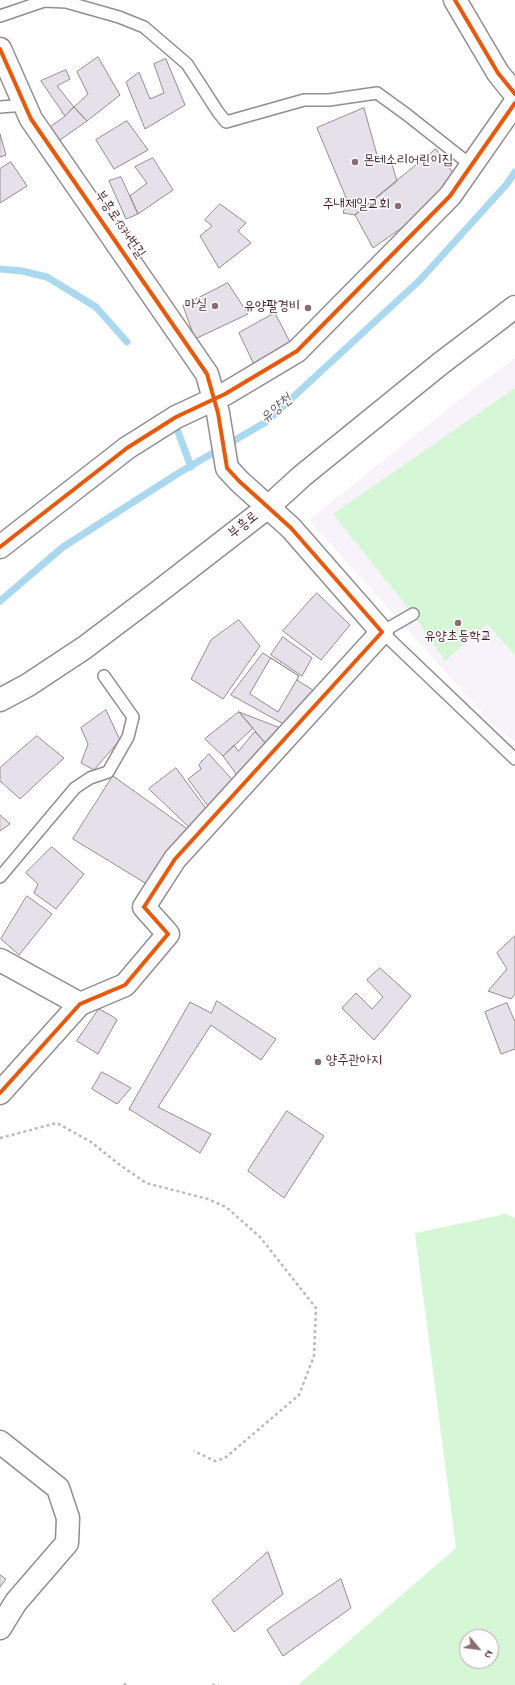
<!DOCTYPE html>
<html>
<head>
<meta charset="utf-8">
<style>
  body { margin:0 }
  #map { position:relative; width:515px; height:1685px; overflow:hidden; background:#fff; font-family:"Indie Flower",sans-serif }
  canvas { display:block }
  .north { position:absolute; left:459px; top:1629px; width:40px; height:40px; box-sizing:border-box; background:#fff; border:1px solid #b7a5aa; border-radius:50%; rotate:119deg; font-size:11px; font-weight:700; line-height:16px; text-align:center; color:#4a1f2b }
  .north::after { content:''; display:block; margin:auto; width:14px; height:18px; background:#896d75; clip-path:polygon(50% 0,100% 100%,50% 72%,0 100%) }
</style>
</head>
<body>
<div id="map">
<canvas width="515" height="1685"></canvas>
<div class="north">N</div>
</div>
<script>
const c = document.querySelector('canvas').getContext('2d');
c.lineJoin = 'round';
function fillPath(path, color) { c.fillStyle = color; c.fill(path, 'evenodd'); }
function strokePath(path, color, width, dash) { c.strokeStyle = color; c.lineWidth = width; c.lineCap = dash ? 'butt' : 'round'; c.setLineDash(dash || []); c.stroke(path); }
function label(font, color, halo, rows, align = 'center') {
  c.font = font + ' "Indie Flower","Poor Story",sans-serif'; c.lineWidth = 3; c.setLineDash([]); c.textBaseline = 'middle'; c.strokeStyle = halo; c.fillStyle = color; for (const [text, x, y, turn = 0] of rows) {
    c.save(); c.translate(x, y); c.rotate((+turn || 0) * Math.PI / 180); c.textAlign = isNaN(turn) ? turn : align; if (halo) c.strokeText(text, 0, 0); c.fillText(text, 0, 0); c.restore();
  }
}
fillPath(new Path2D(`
  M515,358V742L493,725L309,520L478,385Z`), '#f8f3fb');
fillPath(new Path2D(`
  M515,388V655L487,624L445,661L413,614L333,514Z
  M506,1214L515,1218V1685H298L456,1548L415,1233ZM467,1637H491V1661H467Z`), '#d6f7d6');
strokePath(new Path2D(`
  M0,269L22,271L47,277L96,307L127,342
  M177,429L191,467
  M0,601L63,547L177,474L266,422L420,280L506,185L515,172`), '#aad8ee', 7);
const building = new Path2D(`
  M98,57L120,95L87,121L74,107L88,94L77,72Z
  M166,59L185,105L145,129L126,82L139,72L150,99L164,93L154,64Z
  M66,70L70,79L57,86L74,107L65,116L41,81Z
  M74,107L87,121L54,144L46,130L65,116Z
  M364,108L379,162L391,161L397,181L355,215L343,213L347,200L317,128Z
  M127,121L148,150L114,169L96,140Z
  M0,134L6,155L0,157Z
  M436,149L458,180L444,198L373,248L355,215Z
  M153,158L173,190L138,214L130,196L147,183L135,167Z
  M11,162L27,186L0,203V169Z
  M121,177L138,214L126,219L109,181Z
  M220,204L246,223L238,231L251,243L219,268L200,236L212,226L205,220Z
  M228,283L248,314L195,339L183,306Z
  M275,313L292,346L257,371L239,333Z
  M317,593L350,625L321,660L283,631Z
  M239,620L260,646L223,699L191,679L211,640Z
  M283,637L312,658L302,676L271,655Z
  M263,653L299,676L297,680L316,692L302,713L295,711L287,726L231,695Z
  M271,658L299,676L278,712L250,694Z
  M106,710L120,740L94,770L81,763L88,744L81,728Z
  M239,712L253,728L223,756L205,739Z
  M239,712L283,729L271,749Z
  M255,732L271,749L242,782L223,756L234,745L238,751Z
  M37,736L64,758L20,799L0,781V768Z
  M209,754L236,784L210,809L188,779L201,769L199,765Z
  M176,768L210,814L194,832L149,789Z
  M113,776L193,833L150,886L73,839Z
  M0,815L10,824L0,831Z
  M52,847L84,874L56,909L34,893L38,884L26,873Z
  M27,896L52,914L19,955L1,939Z
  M515,936V994L511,999L488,991L507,969L497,953Z
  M380,968L411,996L374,1040L342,1008L356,993L372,1009L383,997L367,980Z
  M217,1001L276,1039L261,1060L211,1025L158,1107L211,1134L200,1153L129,1109L190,1002L211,1013Z
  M507,1003L515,1022V1049L501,1054L485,1012Z
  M99,1009L112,1016L117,1020L98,1054L77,1041Z
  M102,1072L131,1088L117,1104L92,1089Z
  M287,1111L324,1136L284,1198L248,1171Z
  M268,1552L283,1594L234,1632L212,1601Z
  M0,1575L6,1579L0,1587Z
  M341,1579L351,1608L283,1656L267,1630Z`);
fillPath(building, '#e6e0ea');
strokePath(building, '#948c8e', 1);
const lane = new Path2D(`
  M0,16L44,1L66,2L119,17L144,27L187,64L218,112L226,122L304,100H329L377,93L406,114L472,166
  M0,107L25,105
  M413,614L382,632L515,759
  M0,877L75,788L90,778L108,772L128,737L133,717L104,676`);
const street = new Path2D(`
  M0,49L31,119L207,374L218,413L227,468L239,481L291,528L382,632L175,859L144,907L168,934L125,985L80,1004L0,1093
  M0,547L127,448L176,417L225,394L297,351L450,196L515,103
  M0,960L80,1004
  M0,1442L58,1488L68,1518L67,1543L16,1602L0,1628`);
const secondary = new Path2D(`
  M455,0L498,73L515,94
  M0,700L28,685L84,648L157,593L268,507L302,476L440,364L515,307`);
strokePath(lane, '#948c8e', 14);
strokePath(street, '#948c8e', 25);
strokePath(secondary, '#948c8e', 25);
strokePath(new Path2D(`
  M0,1138L57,1123L91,1142L120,1165L146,1183L208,1199L226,1207L260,1237L316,1308L314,1356L299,1395L225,1458L215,1461L194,1451
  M125,1685V1683
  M212,1685H219`), '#bdb8b9', 2.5, [3, 3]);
strokePath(lane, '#fff', 11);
strokePath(street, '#fff', 22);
strokePath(secondary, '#fff', 22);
strokePath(new Path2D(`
  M455,0L498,73L515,94
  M0,49L31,119L207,374L218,413L227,468L239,481L291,528L382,632L175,859L144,907L168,934L125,985L80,1004L0,1093
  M0,547L127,448L176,417L225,394L297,351L450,196L515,103`), '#e8590c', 4);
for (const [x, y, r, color] of [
  [355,162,4,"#896d75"],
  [398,206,4,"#896d75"],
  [215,306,4,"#896d75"],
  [308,308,4,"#896d75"],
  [458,623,4,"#896d75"],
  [318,1062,4,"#896d75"]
]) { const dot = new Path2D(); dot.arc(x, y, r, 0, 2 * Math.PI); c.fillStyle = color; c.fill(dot); strokePath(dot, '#fff', 1.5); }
label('14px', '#4a1f2b', '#fff', [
  ["몬테소리어린이집",363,162,"left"],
  ["주내제일교회",390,206],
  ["마실",207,306],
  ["유양팔경비",300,308],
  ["유양초등학교",458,638,"center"],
  ["양주관아지",326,1062,"left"]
], 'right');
label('14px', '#4a1f2b', '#fff', [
  ["부흥로1374번길",119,225,56],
  ["부흥로",244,526,-38]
]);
label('italic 15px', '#5f5a6c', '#fff', [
  ["유양천",277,410,-40]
]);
</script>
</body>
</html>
